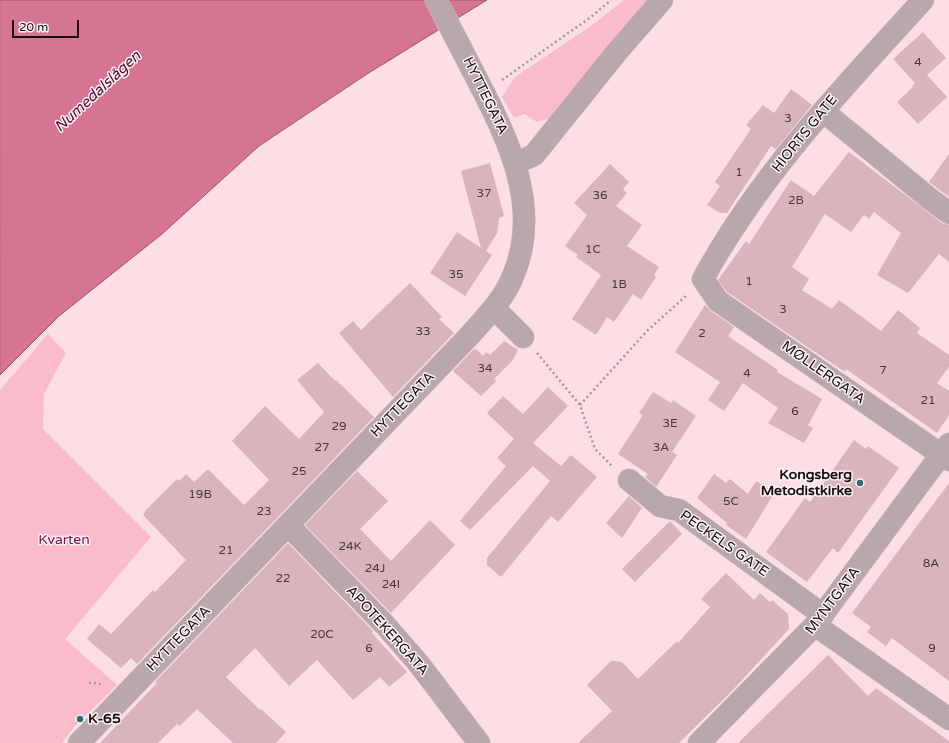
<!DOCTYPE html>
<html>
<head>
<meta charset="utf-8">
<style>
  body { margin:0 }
  #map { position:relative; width:949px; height:743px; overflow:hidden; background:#fddee5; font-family:"Varela Round",sans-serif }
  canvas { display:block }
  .scale { position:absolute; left:12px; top:20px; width:67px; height:18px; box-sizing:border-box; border:2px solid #190d10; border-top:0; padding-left:5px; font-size:12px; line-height:14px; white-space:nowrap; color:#190d10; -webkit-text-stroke:3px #faf2f3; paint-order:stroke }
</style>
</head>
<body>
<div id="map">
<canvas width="949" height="743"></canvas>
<div class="scale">20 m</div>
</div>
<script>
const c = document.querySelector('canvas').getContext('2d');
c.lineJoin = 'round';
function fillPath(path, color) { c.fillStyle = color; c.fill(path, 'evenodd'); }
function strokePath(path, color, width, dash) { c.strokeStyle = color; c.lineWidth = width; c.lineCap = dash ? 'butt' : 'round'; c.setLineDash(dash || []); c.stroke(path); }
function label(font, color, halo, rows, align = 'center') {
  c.font = font + ' "Varela Round",sans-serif'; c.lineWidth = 3; c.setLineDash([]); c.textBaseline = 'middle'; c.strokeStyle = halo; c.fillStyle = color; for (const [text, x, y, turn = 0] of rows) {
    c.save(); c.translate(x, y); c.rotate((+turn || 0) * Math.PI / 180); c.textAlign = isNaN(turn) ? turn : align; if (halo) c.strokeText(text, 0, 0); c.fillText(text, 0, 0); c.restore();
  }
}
fillPath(new Path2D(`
  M624,0H655L551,118L537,122L524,114L514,118L502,97L515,77L591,26Z
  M48,334L66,353L44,394L43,429L151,537L65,639L117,685L74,727L62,743H0V390Z`), '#fabbcb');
const water = new Path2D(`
  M0,0H487L367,74L259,146L162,234L59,316L0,375Z`);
fillPath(water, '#d57592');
strokePath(water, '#9d566b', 1);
fillPath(new Path2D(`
  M923,32L946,58L927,75L947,97L918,124L897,102L913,87L912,86L915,83L893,59Z
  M791,89L812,105L776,149L771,146L727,213H720L707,205L720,186L715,182L751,129L746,125L763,105L774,113Z
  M849,152L942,223L949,225V262L939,254L908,293L877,275L901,233L874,212L869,219L864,215L851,232L825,214L792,267L809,279L802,290L832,309L839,300L881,331L898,310L920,328L917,333L949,355V367L937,383L949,391V415L937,433L846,369L845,372L806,346L727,292L718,280L746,241L749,244L791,180L814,196Z
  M949,154V197L929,182Z
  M490,163L504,216L499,218L497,233L486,251L492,255L465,296L430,273L457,232L481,248L461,171Z
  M610,164L629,182L623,189L627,193L616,206L642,225L627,246L659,267L654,275L656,277L641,300L633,294L614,322L607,317L596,335L572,319L601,275L576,257L578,255L565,246L587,215L574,203Z
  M410,283L442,317L439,319L454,333L393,397L339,333L353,321L361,330Z
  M705,305L711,311L734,327L728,336L778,370L777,372L822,399L808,425L813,428L804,443L768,423L778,408L743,383L724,411L708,400L720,382L675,352Z
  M504,341L518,350L512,361L494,379L496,381L481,396L453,371L473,350L476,349L483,356L486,352L490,355Z
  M318,363L335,381L336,380L374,417L137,664L131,658L121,668L87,639L99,624L111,634L153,590L155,592L186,560L143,515L146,510L177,479L179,481L186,474L194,482L208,469L244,505L269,480L232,441L265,406L299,439L324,412L297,380Z
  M548,387L568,406L533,443L561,466L571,455L597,477L558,522L551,516L501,577L487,565V558L550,481L533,466L470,530L460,521L506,466L497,458L514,439L487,413L503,396L523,414Z
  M653,392L671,403L673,400L696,416L672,452L677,455L656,487L645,477L648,474L618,454L643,415L639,413Z
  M854,440L866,449L868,446L899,468L838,553L833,548L807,582L766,552L805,498L810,502Z
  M357,471L388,501L360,529L391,561L430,520L455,545L391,613L305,525Z
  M714,474L726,483L730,479L748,494L756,481L775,492L746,539L726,525L727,523L697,498Z
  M949,483V681L892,638L886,646L867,632L871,627L852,613Z
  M629,496L642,508L622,538L606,523Z
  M670,521L682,534L635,582L622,569Z
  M288,543L373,631L372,633L407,672L389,687L380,677L353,700L317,660L289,686L255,648L226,677L260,710L261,709L286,732L276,743H233L197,709L180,726L177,724L158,743H100L157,683L155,682Z
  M726,573L754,600L760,593L770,602L772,600L788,614L789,629L731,692L679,743H578L612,711L587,685L611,661L622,662L638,679L677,641L678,643L710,607L701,599Z
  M828,655L868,696L876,688L949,741V743H738Z`), '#d9b4bd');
const minor = new Path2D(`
  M923,0C843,88 760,174 703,279L718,301L949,460
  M823,111L930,199L949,213
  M516,163L534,155L616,53L662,0
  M494,308L523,337
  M629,480L660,506L679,510L823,615
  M288,525L385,625L419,664L479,743
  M815,625L949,719
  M79,743L470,335C486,317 504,299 513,276C542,209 509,141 478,81C464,54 450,27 436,0
  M699,743L815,625L949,444`);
strokePath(minor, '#d9bdc3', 23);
strokePath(new Path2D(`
  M502,80L591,17L611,0
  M537,353L580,405L595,449L613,467
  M580,405L647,331L687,295
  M89,683H98L103,686`), '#ab9398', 2.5, [2, 3]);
strokePath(minor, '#b8a7ab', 22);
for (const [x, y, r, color] of [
  [860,483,4,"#29707c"],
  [80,719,4,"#29707c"]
]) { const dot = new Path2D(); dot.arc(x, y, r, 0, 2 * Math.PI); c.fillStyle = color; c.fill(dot); strokePath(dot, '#faf2f3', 1.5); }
label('12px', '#49373b', null, [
  ["4",918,63],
  ["3",788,119],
  ["1",739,173],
  ["37",484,194],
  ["36",600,196],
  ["2B",796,201],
  ["1C",593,250],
  ["35",456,275],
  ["1",749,282],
  ["1B",619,285],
  ["3",783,310],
  ["33",423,332],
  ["2",702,334],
  ["34",485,369],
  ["7",883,371],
  ["4",747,374],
  ["21",928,401],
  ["6",795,412],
  ["3E",670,424],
  ["29",339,427],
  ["27",322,448],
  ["3A",661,448],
  ["25",299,472],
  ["19B",200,495],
  ["5C",731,502],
  ["23",264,512],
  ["24K",350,547],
  ["21",226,551],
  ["8A",931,564],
  ["24J",375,569],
  ["22",283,579],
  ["24I",391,585],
  ["20C",322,635],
  ["6",369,649],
  ["9",932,649]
]);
label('14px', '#190d10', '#faf2f3', [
  ["HYTTEGATA",485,96,64],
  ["HIORTS GATE",805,134,-51],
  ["MØLLERGATA",823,373,35],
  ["HYTTEGATA",403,405,-46],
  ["PECKELS GATE",724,544,35],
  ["MYNTGATA",833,601,-53],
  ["APOTEKERGATA",387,631,48],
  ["HYTTEGATA",179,639,-46]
]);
label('bold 14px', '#190d10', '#faf2f3', [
  ["Kongsberg",852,475],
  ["Metodistkirke",852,491],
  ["K-65",88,719,"left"]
], 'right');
label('14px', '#871145', '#faf2f3', [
  ["Kvarten",64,540]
]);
label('italic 15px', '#5f042d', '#faf2f3', [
  ["Numedalslågen",98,92,-43]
]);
</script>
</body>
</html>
